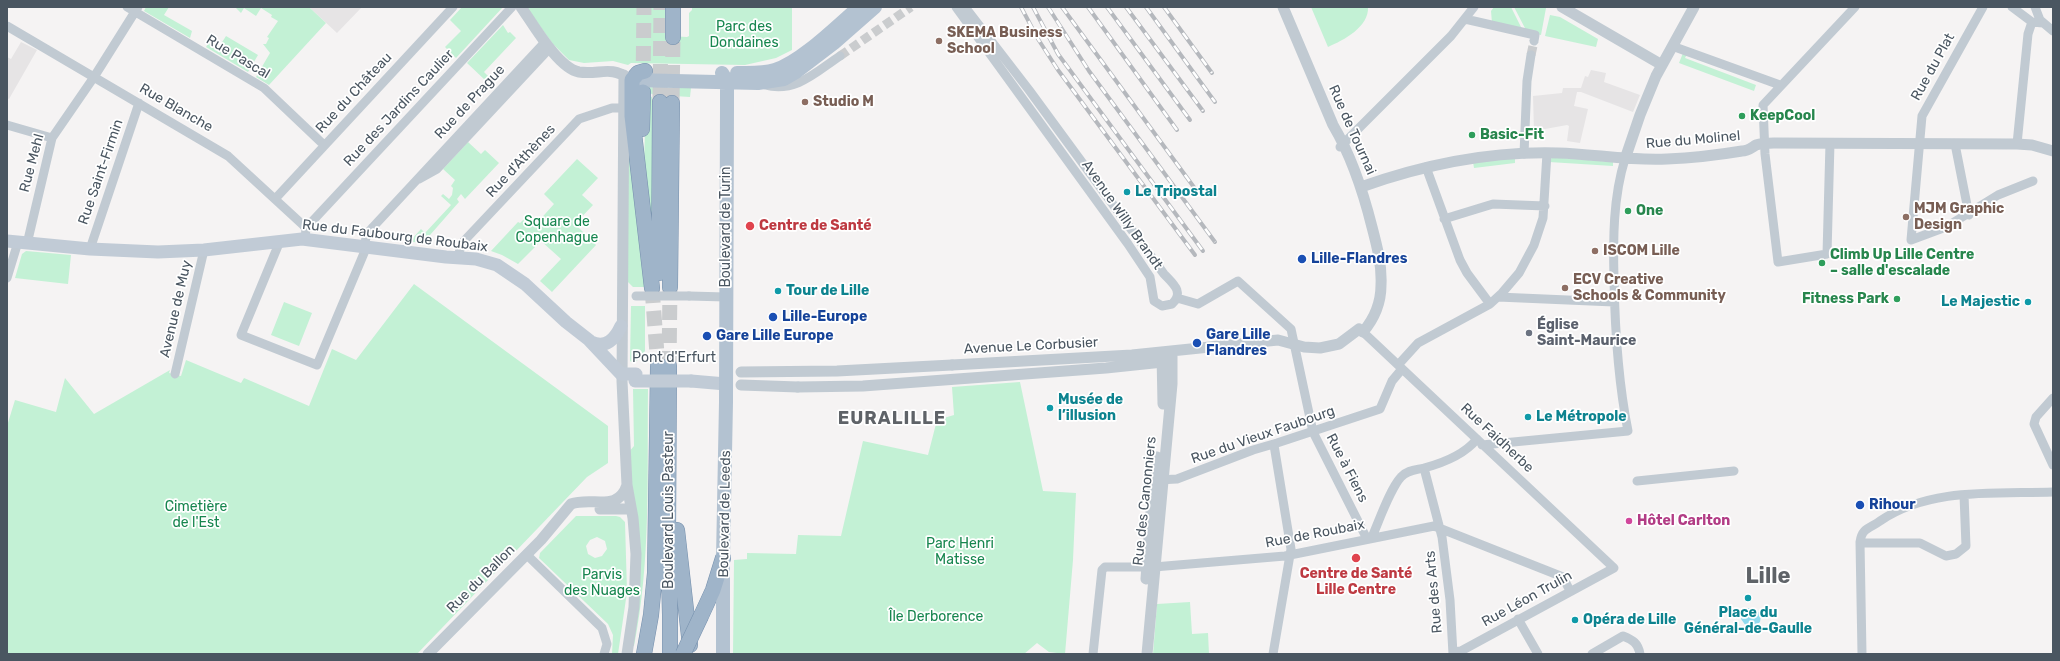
<!DOCTYPE html>
<html>
<head>
<meta charset="utf-8">
<style>
  body { margin:0 }
  #map { position:relative; width:2060px; height:661px; overflow:hidden; background:#f5f3f3; font-family:Rubik,sans-serif }
  canvas { display:block }
  .frame { position:absolute; inset:0; border:8px solid #4a5661; pointer-events:none }
</style>
</head>
<body>
<div id="map">
<canvas width="2060" height="661"></canvas>
<div class="frame"></div>
</div>
<script>
const c = document.querySelector('canvas').getContext('2d');
c.lineJoin = 'round';
function fillPath(path, color) { c.fillStyle = color; c.fill(path, 'evenodd'); }
function strokePath(path, color, width, dash) { c.strokeStyle = color; c.lineWidth = width; c.lineCap = dash ? 'butt' : 'round'; c.setLineDash(dash || []); c.stroke(path); }
function label(font, color, halo, rows, align = 'center') {
  c.font = font + ' Rubik,sans-serif'; c.lineWidth = 3.5; c.setLineDash([]); c.textBaseline = 'middle'; c.strokeStyle = halo; c.fillStyle = color; for (const [text, x, y, turn = 0] of rows) {
    c.save(); c.translate(x, y); c.rotate((+turn || 0) * Math.PI / 180); c.textAlign = isNaN(turn) ? turn : align; if (halo) c.strokeText(text, 0, 0); c.fillText(text, 0, 0); c.restore();
  }
}
fillPath(new Path2D(`
  M309,7H362L337,33Z
  M21,42L37,50L9,99L7,98V57L11,59Z
  M1591,70L1606,73L1604,82L1640,95L1633,112L1581,92H1577L1574,106L1588,109L1580,143L1567,141L1569,126L1567,125L1534,131L1533,96L1562,93L1563,88H1581L1585,76L1588,77Z`), '#e6e4e5');
fillPath(new Path2D(`
  M146,7H169L164,15L192,31L190,38L144,11Z
  M235,7H309L326,23L269,85L256,77L270,53L263,44H266L269,38L267,37L278,21L271,17L272,15L261,8L256,16L244,8L241,13Z
  M462,7H503L456,58L445,47L461,31L450,20Z
  M526,7H669V36L687,37L689,36V13L692,10V7H792V50L776,58L745,65L631,63L628,65L613,61L584,63L569,60L553,44Z
  M1311,7H1368C1369,27 1344,40 1328,47Z
  M1494,7H1511L1523,31L1492,23L1491,11Z
  M1514,7L1546,8L1541,35L1527,32Z
  M1550,15L1560,17L1598,39L1596,47L1545,36Z
  M503,25L508,33L510,32L516,38L484,72L488,76L485,80L467,63Z
  M226,36L258,55L248,72L206,47L210,41L219,47Z
  M1683,53L1687,54L1685,58L1756,85L1754,91L1679,63Z
  M640,87L691,88L690,97L674,96L666,100L640,89Z
  M627,89L649,287H633L627,281Z
  M646,94L652,97L654,280L644,166Z
  M468,142L481,154L485,150L499,163L465,199L461,194L457,199L459,202L423,243L404,241L408,236L412,239L421,229L425,233L451,205L441,196L443,194L449,199L452,195L453,188L451,186L455,180L443,169Z
  M1552,157L1613,162V166L1549,162Z
  M1515,158V163L1474,168L1473,162Z
  M577,159L598,178L582,195L593,205L575,224L596,245L552,292L540,281L561,259L541,241L518,264L502,255L491,251L518,222L520,223L527,216L536,224L554,204L544,194Z
  M26,251L71,255L68,284L15,278L22,254Z
  M414,284L608,426V463L587,477L417,654H7V426L15,400L56,412L65,378L94,414L170,370L169,373L181,376L186,360L241,383L244,378L309,406L332,349L356,360Z
  M284,302L312,313L299,346L271,335Z
  M631,306H645V351L635,363H633L630,361Z
  M1020,382L1043,491L1076,493L1073,560L1065,654L1049,652L1037,643L1024,654H733L734,560L747,559V553L796,554L798,535L841,536L863,441L928,455L937,420L954,415L952,387Z
  M633,389H648C647,475 651,561 634,646L631,645L637,607L628,453L634,446Z
  M576,516H616L620,517L625,522L627,592L618,654H612L613,635L608,624L539,558L540,553ZM597,537L605,541L607,549L602,556L595,558L588,554L586,546L590,540Z
  M1190,602L1192,634L1208,633L1209,654H1153L1157,604Z`), '#c3f1d5');
fillPath(new Path2D(`
  M1748,608H1755L1761,615L1760,622L1753,628L1746,626L1741,619L1743,612Z`), '#90daee');
strokePath(new Path2D(`
  M1531,55L1534,41
  M840,56L911,7`), '#caccce', 9, [9, 4.5]);
strokePath(new Path2D(`
  M643,84L644,7
  M660,102L661,7
  M672,103L673,37
  M652,288L658,367
  M669,366L670,287`), '#caccce', 15, [15, 8]);
const trunk = new Path2D(`
  M673,37V7
  M645,71L638,73L632,80V116L652,288
  M642,129L643,92
  M659,273L660,102
  M670,287L672,103
  M669,366L668,536L670,615V654
  M677,530L690,645
  M701,616L713,590L723,558
  M644,654L651,615L655,573L658,367`);
strokePath(trunk, '#7690ad', 16);
strokePath(new Path2D(`
  M127,7L264,88L324,145
  M956,7L1128,244L1150,277L1154,301L1162,306L1172,304C1185,292 1172,283 1164,274L1029,90L965,7
  M1983,7L1922,116L1911,240L1946,227L1998,195L2033,181
  M2012,7L2032,22L2043,23
  M2035,7L2040,20L2053,31
  M1465,19L1535,35L1534,41
  M7,26L228,156L303,225L306,228L305,240
  M1672,46L1780,85
  M765,85C796,93 816,72 840,56
  M7,125L52,138
  M1830,143L1827,254L1778,262L1765,154L1763,105L1855,7
  M1955,144L1969,215
  M2017,144L2028,34L2032,22
  M1340,147L1451,36L1474,7
  M1524,154L1527,81L1531,55
  M1426,167L1460,260L1467,273L1490,304
  M419,179L437,169L550,48
  M275,199L453,7
  M1444,219L1493,204L1545,206
  M306,228L512,7
  M280,241L241,335L317,365L367,246
  M27,244L52,138L94,77L138,7
  M364,246L367,234L373,227L545,42
  M90,249L139,103
  M457,258L463,242L579,119L612,108H623
  M7,278L18,242
  M689,296L726,297
  M1498,297L1614,302
  M1177,298L1198,304L1238,281L1291,329L1313,432L1367,539
  M1363,332L1614,568L1461,651L1453,652
  M1398,365L1418,343L1490,304L1502,293L1519,273L1534,245L1543,218L1547,153
  M175,374L204,250
  M2053,398L2036,417L2034,424L2053,465
  M1482,445L1628,431C1618,381 1615,331 1614,280C1613,240 1613,197 1625,159
  M1424,468L1442,537L1450,600L1453,654
  M1158,480L1177,479L1253,450L1277,443L1380,409L1392,381L1402,369
  M1637,481L1734,471
  M1372,537C1379,521 1390,489 1401,477C1407,470 1416,470 1424,468C1443,463 1464,455 1477,439
  M1860,543H1920L1946,556L1956,554L1966,546L1964,495
  M527,555L602,628L607,644L604,654
  M1518,619L1538,654
  M1093,654L1102,570L1105,567H1154L1285,556L1434,526L1563,577L1570,591
  M1273,654L1291,549L1274,445
  M1592,654L1623,636C1633,640 1638,643 1640,654
  M1862,654L1860,542C1862,527 1871,528 1880,521C1930,487 1996,494 2053,492`), '#c1cad2', 9);
strokePath(new Path2D(`
  M521,7C533,24 558,68 579,72C600,75 610,65 629,79
  M1562,7L1662,65
  M624,75L622,381L627,485L633,518L636,554L634,607L627,654
  M1625,159L1640,115L1656,76L1694,7
  M1361,187C1423,165 1491,151 1558,153C1594,154 1630,161 1667,159C1692,158 1718,155 1742,151C1748,151 1751,148 1756,145C1762,143 1768,143 1774,143L2017,144L2032,145L2053,151
  M1162,355L1163,404
  M952,365L1132,355L1278,340L1304,347L1320,348L1339,344L1359,329L1363,332C1374,319 1381,302 1381,285C1382,265 1377,246 1372,227C1363,191 1352,157 1333,125L1283,7
  M798,387L863,386L1106,368L1163,362
  M600,509H631
  M1146,579L1152,497L1157,457
  M428,654L541,540L571,504C592,496 618,513 627,485
  M1147,654L1172,384V352`), '#c1cad2', 11);
strokePath(new Path2D(`
  M7,241L90,249L158,252L204,250L302,239L446,257L476,259L497,265L525,284L566,322L589,340L621,374H636
  M591,342C606,349 615,339 621,326
  M691,381L726,384`), '#c1cbd6', 13);
strokePath(new Path2D(`
  M722,73L727,81V105L726,402L723,558V654
  M737,73C750,73 762,74 775,70C801,62 837,26 859,7
  M632,80L758,83L784,79L796,72L834,43L875,7`), '#b3c2d1', 14);
strokePath(trunk, '#9fb4c9', 15);
const rail = new Path2D(`
  M1021,7L1038,39L1058,70L1195,255
  M1033,7L1058,54L1203,251
  M1048,7L1089,71L1215,242
  M1062,7L1196,190
  M1088,7L1177,130
  M1107,7L1190,120
  M1126,7L1203,111
  M1146,7L1215,102
  M1164,7L1212,73`);
strokePath(rail, '#b5b8bd', 4);
strokePath(rail, '#fff', 2.5, [8]);
const trunkBridge = new Path2D(`
  M683,654L701,616`);
strokePath(trunkBridge, '#7690ad', 16, []);
strokePath(new Path2D(`
  M636,296H689`), '#c1cad2', 9);
strokePath(new Path2D(`
  M741,372L837,371L952,365
  M741,385L798,387`), '#c1cad2', 11);
strokePath(new Path2D(`
  M635,381H691`), '#c1cbd6', 13);
strokePath(trunkBridge, '#9fb4c9', 15);
for (const [x, y, r, color] of [
  [939,41,4,"#8d6e63"],
  [805,102,4,"#8d6e63"],
  [1742,116,4,"#2e9e5b"],
  [1472,135,4,"#2e9e5b"],
  [1127,192,4,"#0f9aa8"],
  [1628,211,4,"#2e9e5b"],
  [1906,217,4,"#8d6e63"],
  [750,226,5,"#e0444e"],
  [1595,251,4,"#8d6e63"],
  [1302,259,5,"#1a4fb4"],
  [1822,263,4,"#2e9e5b"],
  [1565,288,4,"#8d6e63"],
  [778,291,4,"#0f9aa8"],
  [1897,299,4,"#2e9e5b"],
  [2028,302,4,"#0f9aa8"],
  [773,317,5,"#1a4fb4"],
  [1529,333,4,"#6b7280"],
  [707,336,5,"#1a4fb4"],
  [1197,343,5,"#1a4fb4"],
  [1050,408,4,"#0f9aa8"],
  [1528,417,4,"#0f9aa8"],
  [1860,505,5,"#1a4fb4"],
  [1629,521,4,"#d1479c"],
  [1356,558,5,"#e0444e"],
  [1748,598,4,"#0f9aa8"],
  [1575,620,4,"#0f9aa8"]
]) { const dot = new Path2D(); dot.arc(x, y, r, 0, 2 * Math.PI); c.fillStyle = color; c.fill(dot); strokePath(dot, '#fff', 1.5); }
label('14px', '#17864f', '#fff', [
  ["Parc des",744,27],
  ["Dondaines",744,43],
  ["Square de",557,222],
  ["Copenhague",557,238],
  ["Cimetière",196,507],
  ["de l'Est",196,523],
  ["Parc Henri",960,544],
  ["Matisse",960,560],
  ["Parvis",602,575],
  ["des Nuages",602,591],
  ["Île Derborence",936,617]
]);
label('bold 14px', '#785e54', '#fff', [
  ["SKEMA Business",947,33],
  ["School",947,49],
  ["Studio M",813,102],
  ["MJM Graphic",1914,209],
  ["Design",1914,225],
  ["ISCOM Lille",1603,251],
  ["ECV Creative",1573,280],
  ["Schools & Community",1573,296]
], 'left');
label('14px', '#4a5661', '#fff', [
  ["Rue Pascal",238,57,31],
  ["Rue du Plat",1933,67,-61],
  ["Rue du Château",354,93,-47],
  ["Rue de Prague",470,102,-47],
  ["Rue Blanche",176,108,30],
  ["Rue des Jardins Caulier",399,108,-47],
  ["Rue de Tournai",1352,130,66],
  ["Rue du Molinel",1693,140,-5],
  ["Rue d'Athènes",521,161,-47],
  ["Rue Mehl",32,163,-75],
  ["Rue Saint-Firmin",101,172,-71],
  ["Avenue Willy Brandt",1122,215,55],
  ["Boulevard de Turin",726,227,-90],
  ["Rue du Faubourg de Roubaix",395,236,7],
  ["Avenue de Muy",176,309,-77],
  ["Avenue Le Corbusier",1031,346,-3],
  ["Pont d'Erfurt",674,358],
  ["Rue du Vieux Faubourg",1263,435,-19],
  ["Rue Faidherbe",1497,438,43],
  ["Rue à Fiens",1347,468,63],
  ["Rue des Canonniers",1145,501,-84],
  ["Boulevard Louis Pasteur",669,510,-90],
  ["Boulevard de Leeds",725,514,-89],
  ["Rue de Roubaix",1315,534,-11],
  ["Rue du Ballon",481,579,-45],
  ["Rue des Arts",1434,592,-95],
  ["Rue Léon Trulin",1527,599,-29]
]);
label('bold 14px', '#27864d', '#fff', [
  ["KeepCool",1750,116],
  ["Basic-Fit",1480,135],
  ["One",1636,211],
  ["Climb Up Lille Centre",1830,255],
  ["– salle d'escalade",1830,271],
  ["Fitness Park",1889,299,"right"]
], 'left');
label('bold 14px', '#0d838f', '#fff', [
  ["Le Tripostal",1135,192],
  ["Tour de Lille",786,291],
  ["Le Majestic",2020,302,"right"],
  ["Musée de",1058,400],
  ["l’illusion",1058,416],
  ["Le Métropole",1536,417],
  ["Place du",1748,613,"center"],
  ["Général-de-Gaulle",1748,629,"center"],
  ["Opéra de Lille",1583,620]
], 'left');
label('bold 14px', '#be3a42', '#fff', [
  ["Centre de Santé",759,226],
  ["Centre de Santé",1356,574,"center"],
  ["Lille Centre",1356,590,"center"]
], 'left');
label('bold 14px', '#164399', '#fff', [
  ["Lille-Flandres",1311,259],
  ["Lille-Europe",782,317],
  ["Gare Lille",1206,335],
  ["Flandres",1206,351],
  ["Gare Lille Europe",716,336],
  ["Rihour",1869,505]
], 'left');
label('bold 14px', '#5b616d', '#fff', [
  ["Église",1537,325],
  ["Saint-Maurice",1537,341]
], 'left');
label('bold 14px', '#b23c85', '#fff', [
  ["Hôtel Carlton",1637,521]
], 'left');
c.letterSpacing = '1px';
label('bold 18px', '#5f6368', '#fff', [
  ["EURALILLE",892,419]
]);
c.letterSpacing = '0px';
label('bold 22px', '#5f6368', '#fff', [
  ["Lille",1768,577]
]);
</script>
</body>
</html>
